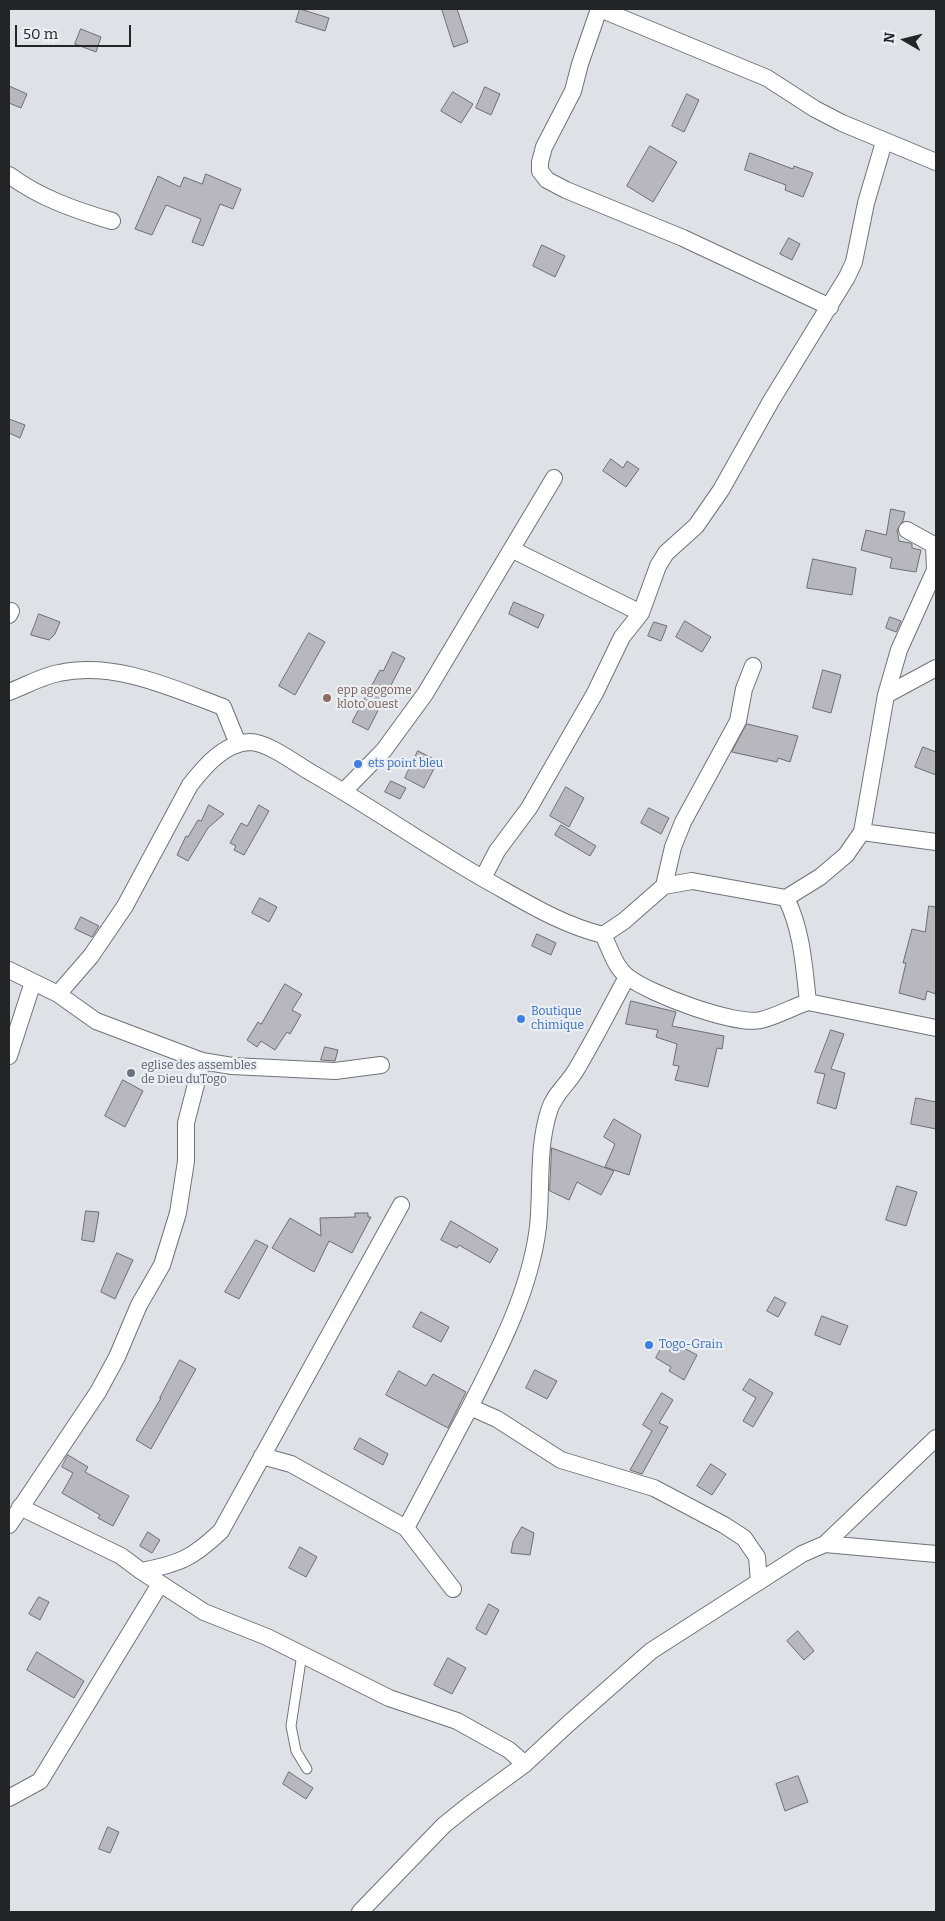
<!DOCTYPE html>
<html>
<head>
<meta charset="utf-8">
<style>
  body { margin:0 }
  #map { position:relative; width:945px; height:1921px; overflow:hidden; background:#dee2e7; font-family:Bitter,serif }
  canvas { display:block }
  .frame { position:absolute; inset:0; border:10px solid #232426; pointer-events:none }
  .north { position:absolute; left:880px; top:15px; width:50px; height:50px; -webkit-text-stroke:4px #ebeff4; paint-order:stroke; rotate:278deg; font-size:14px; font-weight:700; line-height:20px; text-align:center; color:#232426 }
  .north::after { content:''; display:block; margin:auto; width:18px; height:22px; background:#232426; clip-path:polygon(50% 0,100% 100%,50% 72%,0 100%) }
  .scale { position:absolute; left:15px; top:25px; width:116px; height:22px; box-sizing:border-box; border:2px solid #232426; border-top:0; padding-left:6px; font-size:15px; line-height:18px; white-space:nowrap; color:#232426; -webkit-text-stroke:4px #ebeff4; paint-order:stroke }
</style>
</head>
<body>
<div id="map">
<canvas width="945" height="1921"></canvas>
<div class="frame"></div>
<div class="north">N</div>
<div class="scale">50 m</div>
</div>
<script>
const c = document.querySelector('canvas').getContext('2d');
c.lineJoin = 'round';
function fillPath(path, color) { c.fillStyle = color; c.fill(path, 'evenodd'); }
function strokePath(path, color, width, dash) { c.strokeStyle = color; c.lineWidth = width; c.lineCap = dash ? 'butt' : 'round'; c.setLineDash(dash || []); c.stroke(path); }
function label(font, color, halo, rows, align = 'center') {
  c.font = font + ' Bitter,serif'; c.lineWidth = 4.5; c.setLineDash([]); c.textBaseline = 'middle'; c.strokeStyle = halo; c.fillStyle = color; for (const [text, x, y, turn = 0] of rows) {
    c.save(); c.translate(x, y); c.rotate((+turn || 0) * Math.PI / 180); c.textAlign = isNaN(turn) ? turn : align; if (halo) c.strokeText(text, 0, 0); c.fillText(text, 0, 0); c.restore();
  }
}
const building = new Path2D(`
  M300,9L329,18L325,31L296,22Z
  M442,9H457L468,42L454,47Z
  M81,29L101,37L96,52L75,44Z
  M9,86L27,94L21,108L9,103Z
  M485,87L500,94L491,115L476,108Z
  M453,92L473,104L461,123L441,111Z
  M687,94L699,100L684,132L672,126Z
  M650,146L677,162L653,202L627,186Z
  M750,153L793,169L794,166L813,173L803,197L785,190L786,185L745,170Z
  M206,174L241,189L233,209L220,204L203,246L192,242L201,219L166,205L152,235L135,229L158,176L180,187L184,177L202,184Z
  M789,238L800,244L792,260L780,254Z
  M542,245L565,256L555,277L533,266Z
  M9,419L25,425L20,438L9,433Z
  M611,459L623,468L627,461L639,469L626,487L603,471Z
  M891,509L905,512L903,521L897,530L899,541L910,543L912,544V548L921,550L916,572L890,568L892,558L861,550L866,530L886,535Z
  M813,559L856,568L852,595L807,588Z
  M514,602L544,615L538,628L509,614Z
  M39,614L60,622L55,634L49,640L31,635Z
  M890,617L901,621L896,632L886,628Z
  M685,621L711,637L702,652L676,637Z
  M654,622L667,626L661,641L648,636Z
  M309,633L325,642L295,695L279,686Z
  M393,652L405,658L368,730L352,722L380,670L383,671Z
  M823,670L841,675L831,713L813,708Z
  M747,724L798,736L790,762L778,758L777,762L732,752Z
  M923,747L936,752V775L915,767Z
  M418,751L438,761L424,788L405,778Z
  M391,781L406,788L400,799L385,792Z
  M566,787L584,798L569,827L550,816Z
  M209,805L224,814L208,828L188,861L177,855L186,836L188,837L198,820L201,821Z
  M259,805L269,811L244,855L234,850L236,846L230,843L241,823L247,826Z
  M649,808L669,818L661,834L641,823Z
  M561,825L596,846L590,856L555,835Z
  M260,898L277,907L269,922L252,913Z
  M929,906L936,907V994L927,991L925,1000L899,993L906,963H903L912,929L925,932Z
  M81,917L99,926L92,937L75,929Z
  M537,934L556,943L551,955L532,946Z
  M285,984L302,994L292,1010L301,1015L290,1034L287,1032L275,1050L261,1041L257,1047L247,1040L258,1022L261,1024Z
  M631,1001L676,1012L672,1026L724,1036L722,1049L717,1048L708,1087L675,1080L679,1066L673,1065L677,1044L656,1037L658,1030L626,1024Z
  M831,1030L844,1034L831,1069L845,1073L836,1109L817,1103L825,1074L815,1072Z
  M325,1047L338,1050L335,1061L321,1060Z
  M123,1080L143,1091L125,1127L105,1116Z
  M916,1098L936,1102V1129L911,1124Z
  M614,1119L641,1135L629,1175L605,1167L615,1144L604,1137Z
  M552,1148L614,1171L601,1195L577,1182L569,1200L550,1191Z
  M897,1186L917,1192L906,1226L886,1220Z
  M86,1211L99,1212L94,1242L82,1240Z
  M355,1213H368V1217H371L352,1253L329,1241L314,1272L272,1248L290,1218L321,1236L320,1218L355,1217Z
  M451,1221L498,1249L490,1263L459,1245L457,1248L441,1240Z
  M256,1240L268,1246L239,1299L225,1292Z
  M117,1253L133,1260L115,1299L101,1292Z
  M775,1297L786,1303L778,1317L767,1311Z
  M421,1312L449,1327L441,1342L413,1327Z
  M822,1316L848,1326L840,1345L815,1335Z
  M666,1339L697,1355L684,1380L669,1371L671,1367L656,1358Z
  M180,1360L196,1369L151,1449L136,1440L161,1398H160Z
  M535,1370L557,1381L547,1399L526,1388Z
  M399,1371L426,1386L433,1374L466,1392L448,1428L386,1395Z
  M750,1379L773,1393L753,1427L743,1421L756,1398L743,1390Z
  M662,1393L673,1400L659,1423L668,1427L642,1474L630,1470L652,1431L643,1425Z
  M360,1438L388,1454L383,1465L354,1449Z
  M68,1455L88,1467L85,1472L129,1496L113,1526L98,1518L100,1515L62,1493L73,1473L62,1467Z
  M711,1464L726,1474L712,1495L697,1486Z
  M522,1527L534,1533L530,1555L511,1553L513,1542Z
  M148,1532L160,1540L152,1553L140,1546Z
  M300,1547L317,1557L306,1577L289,1568Z
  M39,1597L49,1602L40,1620L29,1614Z
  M489,1604L499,1610L486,1635L476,1629Z
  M798,1631L814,1651L804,1660L787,1641Z
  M37,1652L84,1681L74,1698L27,1670Z
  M448,1658L466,1668L452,1694L434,1685Z
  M289,1772L313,1788L306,1799L283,1784Z
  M798,1776L808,1802L785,1811L776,1784Z
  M108,1827L119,1832L110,1853L99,1849Z`);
fillPath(building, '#b7b7bd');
strokePath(building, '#6d6d73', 1);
const lane = new Path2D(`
  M302,1654L291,1726L296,1751L307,1769`);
const street = new Path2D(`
  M599,9L580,64L573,91L544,147L540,162V171L547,180L566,190L683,238L830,307
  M600,9L767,78L815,109L842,123L936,162
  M9,175C40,198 75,210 112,221
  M513,550L641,613
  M9,615L11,611
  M9,692C25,686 42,676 59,673C115,661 172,688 223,707L238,744
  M886,695L899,650L935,570L934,545L907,530
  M344,791L384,750L425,694L554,478
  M862,832L936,842
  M483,878L497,851L529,808L595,693L622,637L641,613L658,566L666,553L696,526L721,490L771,401L847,277L854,262L866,203L884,142
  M664,886L673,847L683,822L738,721L744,689L753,666
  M786,898C802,930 804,966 808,1002L936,1028
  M603,935C610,948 615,968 628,977C650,994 735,1026 761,1020C777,1016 793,1007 808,1002
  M9,970L58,994L96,1021L202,1061L232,1066L335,1071L381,1065
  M58,994L91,956L125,906L190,785C204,767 224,743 250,742C267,742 295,763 310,772C370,806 425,845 484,879C524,901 559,924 603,935L624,921L664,886L692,881L786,898L820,877L846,855L862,832L886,695L936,668
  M9,1056L33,982
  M470,1407C499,1350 530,1291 538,1227C542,1188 537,1149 549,1111C554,1094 568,1084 576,1070C594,1040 610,1008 627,977
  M262,1456L291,1464L406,1528L453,1589
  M20,1507L121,1556L141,1571C179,1564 193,1558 221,1531L401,1205
  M9,1525L98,1392L117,1357L139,1305L162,1265L178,1213L186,1161V1123L202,1061
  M406,1528L470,1407L497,1419L561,1460L654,1488L724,1525L744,1538L757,1557L759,1582
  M825,1544L936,1554
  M141,1571L204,1612L267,1637L389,1698L457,1721L509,1750L525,1764
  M9,1798L40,1781L160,1584
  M360,1912L444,1825L469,1805L525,1764L568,1724L651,1651L802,1554L825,1544L936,1438`);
strokePath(lane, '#6f7276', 11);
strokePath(street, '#6f7276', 18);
strokePath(lane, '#fff', 9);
strokePath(street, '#fff', 16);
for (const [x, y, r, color] of [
  [327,698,5,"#8d6e63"],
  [358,764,5,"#3f7fe0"],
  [521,1019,5,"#3f7fe0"],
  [131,1073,5,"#6b7280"],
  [649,1345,5,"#3f7fe0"]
]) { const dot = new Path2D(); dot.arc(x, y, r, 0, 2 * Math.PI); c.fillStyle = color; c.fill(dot); strokePath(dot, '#ebeff4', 2); }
label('12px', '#785e54', '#ebeff4', [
  ["epp agogome",337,691],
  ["kloto ouest",337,705]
], 'left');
label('12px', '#366cbe', '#ebeff4', [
  ["ets point bleu",368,764],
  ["Boutique",531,1012],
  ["chimique",531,1026],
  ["Togo-Grain",659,1345]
], 'left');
label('12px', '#5b616d', '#ebeff4', [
  ["eglise des assembles",141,1066],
  ["de Dieu duTogo",141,1080]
], 'left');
</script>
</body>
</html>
